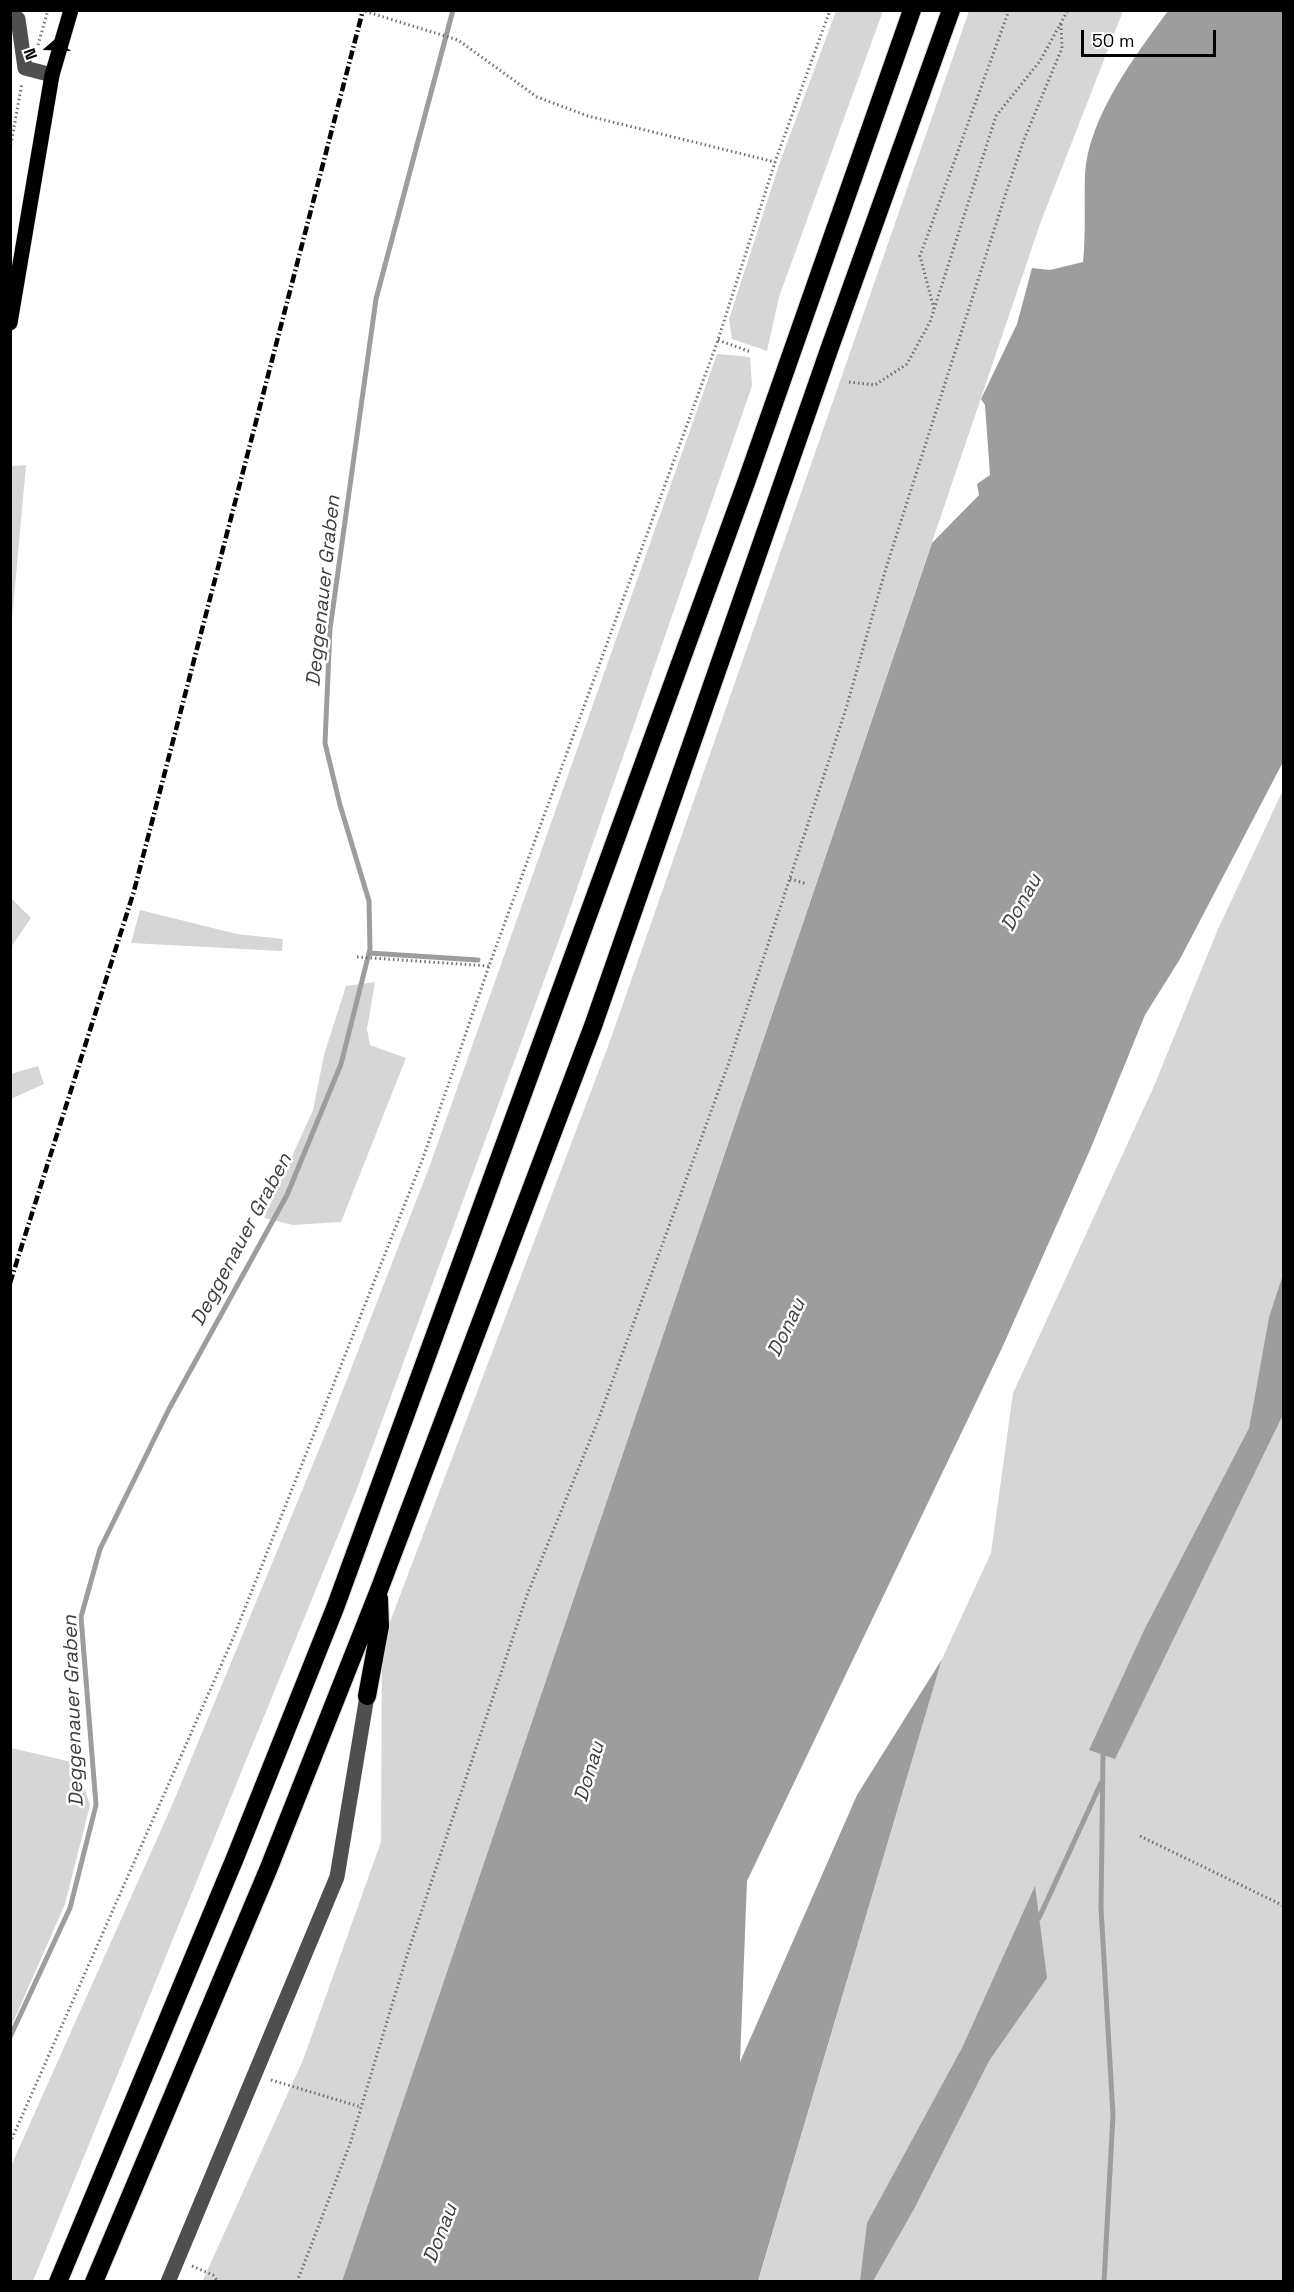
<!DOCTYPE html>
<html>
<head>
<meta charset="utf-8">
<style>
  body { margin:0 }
  #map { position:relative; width:1294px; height:2292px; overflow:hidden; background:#fff; font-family:"Space Grotesk",sans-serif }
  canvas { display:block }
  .frame { position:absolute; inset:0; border:12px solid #000; pointer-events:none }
  .north { position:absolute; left:18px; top:18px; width:60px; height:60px; -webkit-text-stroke:4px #fff; paint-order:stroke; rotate:251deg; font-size:16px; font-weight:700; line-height:24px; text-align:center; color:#000 }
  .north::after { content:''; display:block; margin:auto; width:21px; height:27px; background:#000; clip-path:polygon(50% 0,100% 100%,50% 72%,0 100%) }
  .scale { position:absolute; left:1081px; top:30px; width:135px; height:27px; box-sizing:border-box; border:3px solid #000; border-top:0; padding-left:8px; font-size:18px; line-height:21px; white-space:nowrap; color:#000; -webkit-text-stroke:4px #fff; paint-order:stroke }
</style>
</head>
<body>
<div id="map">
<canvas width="1294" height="2292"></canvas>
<div class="frame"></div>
<div class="north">N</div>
<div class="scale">50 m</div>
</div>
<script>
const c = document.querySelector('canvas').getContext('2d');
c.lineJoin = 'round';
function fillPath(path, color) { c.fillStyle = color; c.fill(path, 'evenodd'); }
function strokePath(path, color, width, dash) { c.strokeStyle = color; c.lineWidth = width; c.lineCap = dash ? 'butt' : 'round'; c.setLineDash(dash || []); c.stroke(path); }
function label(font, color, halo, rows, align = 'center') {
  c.font = font + ' "Space Grotesk",sans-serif'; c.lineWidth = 5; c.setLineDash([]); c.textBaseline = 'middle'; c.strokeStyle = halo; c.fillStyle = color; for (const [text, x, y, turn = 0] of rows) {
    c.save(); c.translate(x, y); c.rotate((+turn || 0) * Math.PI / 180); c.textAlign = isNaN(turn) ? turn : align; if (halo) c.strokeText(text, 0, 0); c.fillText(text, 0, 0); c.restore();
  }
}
fillPath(new Path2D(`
  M836,11H883L779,297L767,351L732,339L729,319L780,162Z
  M969,11H1123L1040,224L342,2281L202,2282L303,2060L381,1842L382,1643L610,1041Z
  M717,354L750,357L752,386L564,926L355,1494L33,2281H11V2166L173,1803L332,1418L430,1165Z
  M26,465L11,630V466Z
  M1283,790V1274L1269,1317L1249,1428L1145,1628L1090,1750L1115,1758L1283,1415V2281L758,2282L942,1659L991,1553L1013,1393L1154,1086L1218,929Z
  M11,898L31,918L11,947Z
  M140,910L237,934L283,939L282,951L131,943Z
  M375,982L367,1029L370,1045L406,1058L341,1222L293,1225L264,1218L313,1110L324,1055L346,986Z
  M38,1066L44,1084L11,1099V1074Z
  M11,1748L76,1763L90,1805L65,1904L11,2027Z`), '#d6d6d6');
fillPath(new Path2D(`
  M1168,11H1283V762L1180,959L1145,1015L1090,1150L1002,1348L747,1881L740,2062L857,1795L942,1659L758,2281H342L932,543L979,495L977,484L990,475L985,405L981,399L1017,324L1032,268L1050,270L1083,262C1086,232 1084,203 1085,174C1089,116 1135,56 1168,11Z
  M1283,1274V1415L1115,1759L1089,1750L1145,1628L1249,1428L1269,1317Z
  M1035,1886L1047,1978L989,2061L914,2209L873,2281H860L867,2223L962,2048Z`), '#9d9d9d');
strokePath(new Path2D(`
  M369,953L478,960
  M1103,1755L1101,1908L1113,2115L1104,2282
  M1039,1918L1101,1783
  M10,2037L70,1908L96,1805L81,1617L100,1549L169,1409L287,1195L341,1064L370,949L369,901L340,805L325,743L330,629L376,299L453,10`), '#9d9d9d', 5);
const major = new Path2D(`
  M10,323L52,75L71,10`);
const highway = new Path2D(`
  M367,1696L380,1626L379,1598
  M58,2282L235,1858L335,1608L747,480L912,10
  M94,2282L268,1870L379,1590L593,1026L830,347L951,10`);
strokePath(major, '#dbdbdb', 16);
strokePath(highway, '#dbdbdb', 20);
strokePath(new Path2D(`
  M361,10L458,40L537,97L588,116L775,162
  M38,45L48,10
  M10,149L22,83
  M934,309L920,256L1009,10
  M718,340L751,352
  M849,382L875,385L907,364L930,322L996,116L1040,61L1068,10
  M790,879L807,884
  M357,957L489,966
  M1140,1836L1284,1906
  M271,2080L361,2107
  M10,2143L234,1636L423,1158L489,966L718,340L775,162L830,10
  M192,2266L213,2275L218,2282
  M297,2282L350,2144L408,1952L527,1595L597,1423L728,1065L845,712L886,568L1002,205L1023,142L1062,48L1061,23`), '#717171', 3, [1.5, 3]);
strokePath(new Path2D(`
  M10,13L18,19L25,68L52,75
  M168,2282L337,1877L367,1696`), '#4f4f4f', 15);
strokePath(major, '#000', 15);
strokePath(highway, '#000', 18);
strokePath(new Path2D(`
  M10,1283L134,891L363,10`), '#000', 4.5, [9, 3, 1.5, 3]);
label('italic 20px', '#3e3e3e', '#fff', [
  ["Deggenauer Graben",324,591,-84],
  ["Donau",1022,903,-61],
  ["Deggenauer Graben",242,1240,-62],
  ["Donau",787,1328,-64],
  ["Deggenauer Graben",74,1711,-92],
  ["Donau",590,1772,-73],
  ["Donau",441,2234,-69]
]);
</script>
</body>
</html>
